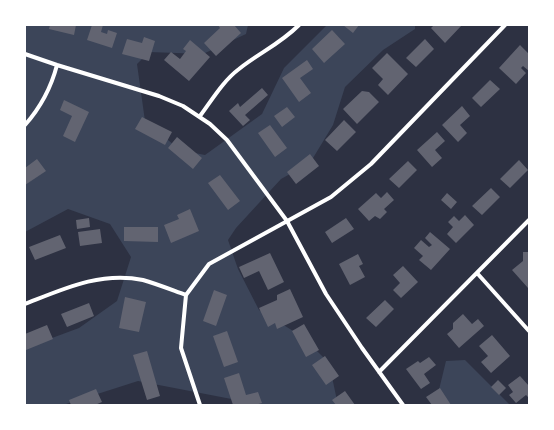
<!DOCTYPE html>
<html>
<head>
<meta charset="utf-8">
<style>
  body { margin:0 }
  #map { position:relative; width:554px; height:430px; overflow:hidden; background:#2d3142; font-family:"Nunito Sans",sans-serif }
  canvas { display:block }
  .frame { position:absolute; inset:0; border:26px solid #fff; pointer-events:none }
</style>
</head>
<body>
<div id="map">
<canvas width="554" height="430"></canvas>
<div class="frame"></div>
</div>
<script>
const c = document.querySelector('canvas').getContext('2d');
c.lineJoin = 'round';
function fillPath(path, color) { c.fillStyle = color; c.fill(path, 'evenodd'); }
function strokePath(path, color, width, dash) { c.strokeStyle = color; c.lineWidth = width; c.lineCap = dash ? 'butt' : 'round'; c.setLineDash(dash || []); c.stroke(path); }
fillPath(new Path2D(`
  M25,25H248L246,34L203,54L149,52L137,64L145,121L180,150L205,155L262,114L284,68L327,25H415V29L383,50L345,87L333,125L310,163L281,179L236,228L228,240L238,269L259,310L303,337L329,363L338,405H251L247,402L138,381L63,405H25V348L79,328L117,301L131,257L110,224L68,209L25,232Z
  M465,360L510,405H438L436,402L446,361Z`), '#3c4559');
fillPath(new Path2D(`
  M50,25H76L74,35L49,29Z
  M92,25H103L101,32L107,34L108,30L117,33L112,48L87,40Z
  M218,25H234L241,33L216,56L204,43L220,28Z
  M343,25H359L353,33Z
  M434,25H462L445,43L431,28Z
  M332,30L345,44L324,63L312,49Z
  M144,37L155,41L149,61L122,54L127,39L142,43Z
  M425,39L434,49L416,67L406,58Z
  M190,40L210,57L189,81L164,60L171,52L180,59L186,51L183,49Z
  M520,45L529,54V71L523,66L521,68L526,73L516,84L499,68Z
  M387,53L408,74L388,95L378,85L383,79L372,68Z
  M307,60L313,69L300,78L311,93L299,102L282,78Z
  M490,80L500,89L481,107L472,98Z
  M262,88L268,95L245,115L250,120L243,126L229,111L238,103L240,107Z
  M362,91L369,92L379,102L357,124L343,109Z
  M64,100L89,112L75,142L63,136L72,116L60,110Z
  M462,106L470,116L460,125L467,133L458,142L442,125Z
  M287,107L295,117L282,127L274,116Z
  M142,117L172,132L165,145L135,129Z
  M344,120L356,132L337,151L325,140Z
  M270,125L287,148L275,157L258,133Z
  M437,132L445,141L435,150L442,158L432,167L417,150Z
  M177,137L202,158L193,169L168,148Z
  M310,154L319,166L296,184L287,172Z
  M37,159L46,171L25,185V168Z
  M519,160L528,170L510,188L500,179Z
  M408,161L417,170L399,188L389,179Z
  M220,175L240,201L228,210L208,183Z
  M491,188L500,197L482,215L472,206Z
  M387,192L394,200L384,209L387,212L380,219L375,216L369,221L358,209L376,193L381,198Z
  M447,193L457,202L451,209L441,200Z
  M190,209L199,231L171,243L164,225L179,219L177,215Z
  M465,215L474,225L456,243L447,234L453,227L448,222L454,216L459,221Z
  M89,218L90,227L77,229L76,220Z
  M346,218L354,229L332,243L325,232Z
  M124,227H158V242L124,241Z
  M100,229L102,243L80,246L78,232Z
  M430,232L450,249L431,270L419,260L423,256L414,248L421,240L429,247L432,245L425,238Z
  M60,235L66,248L35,260L29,247Z
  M523,252H529V287L528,288L512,270L523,261Z
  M270,253L284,282L268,290L259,271L244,278L239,267Z
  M358,254L363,264L359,266L365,277L350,285L339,264Z
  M403,266L418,282L401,298L393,290L400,283L393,275Z
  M290,289L303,317L277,329L275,323L268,327L259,308L277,300V295Z
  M214,290L227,295L216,326L203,321Z
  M125,297L146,302L139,332L119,328Z
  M385,300L394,309L376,327L366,318Z
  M89,303L94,316L67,327L61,314Z
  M463,314L472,324L478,319L484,326L459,348L447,334L453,329V323Z
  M304,324L319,350L306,357L292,331Z
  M47,325L53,339L26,350L25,334Z
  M227,331L238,362L224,367L213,336Z
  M492,335L510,356L491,373L481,362L488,356L479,346Z
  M147,351L160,396L147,400L133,355Z
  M325,356L339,376L326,385L312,365Z
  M429,357L436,365L424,374L430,383L421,389L406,369L418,361L420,363Z
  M239,373L246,395L258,392L262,403L255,405H233L224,378Z
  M520,376L529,386V398L526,395L516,403L509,395L513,392L508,385Z
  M498,380L506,388L499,395L491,387Z
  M440,388L451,405H432L426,397Z
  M96,389L102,402L95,405H71L69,400Z
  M345,391L355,405H336L332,400Z`), '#626471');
strokePath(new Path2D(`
  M25,54L57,65L159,96L183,106L210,124L227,140L287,221L326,294L362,348L403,405
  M200,116C212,100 223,81 239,69C259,53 280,44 299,25
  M25,125C41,107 51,88 57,65
  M477,273L529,331
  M25,304C63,289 101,271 143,280C157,284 172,290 186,295
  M379,372L529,220
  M200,405L181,348L186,295L209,264L331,197L371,164L505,25`), '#fff', 4);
</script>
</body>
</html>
